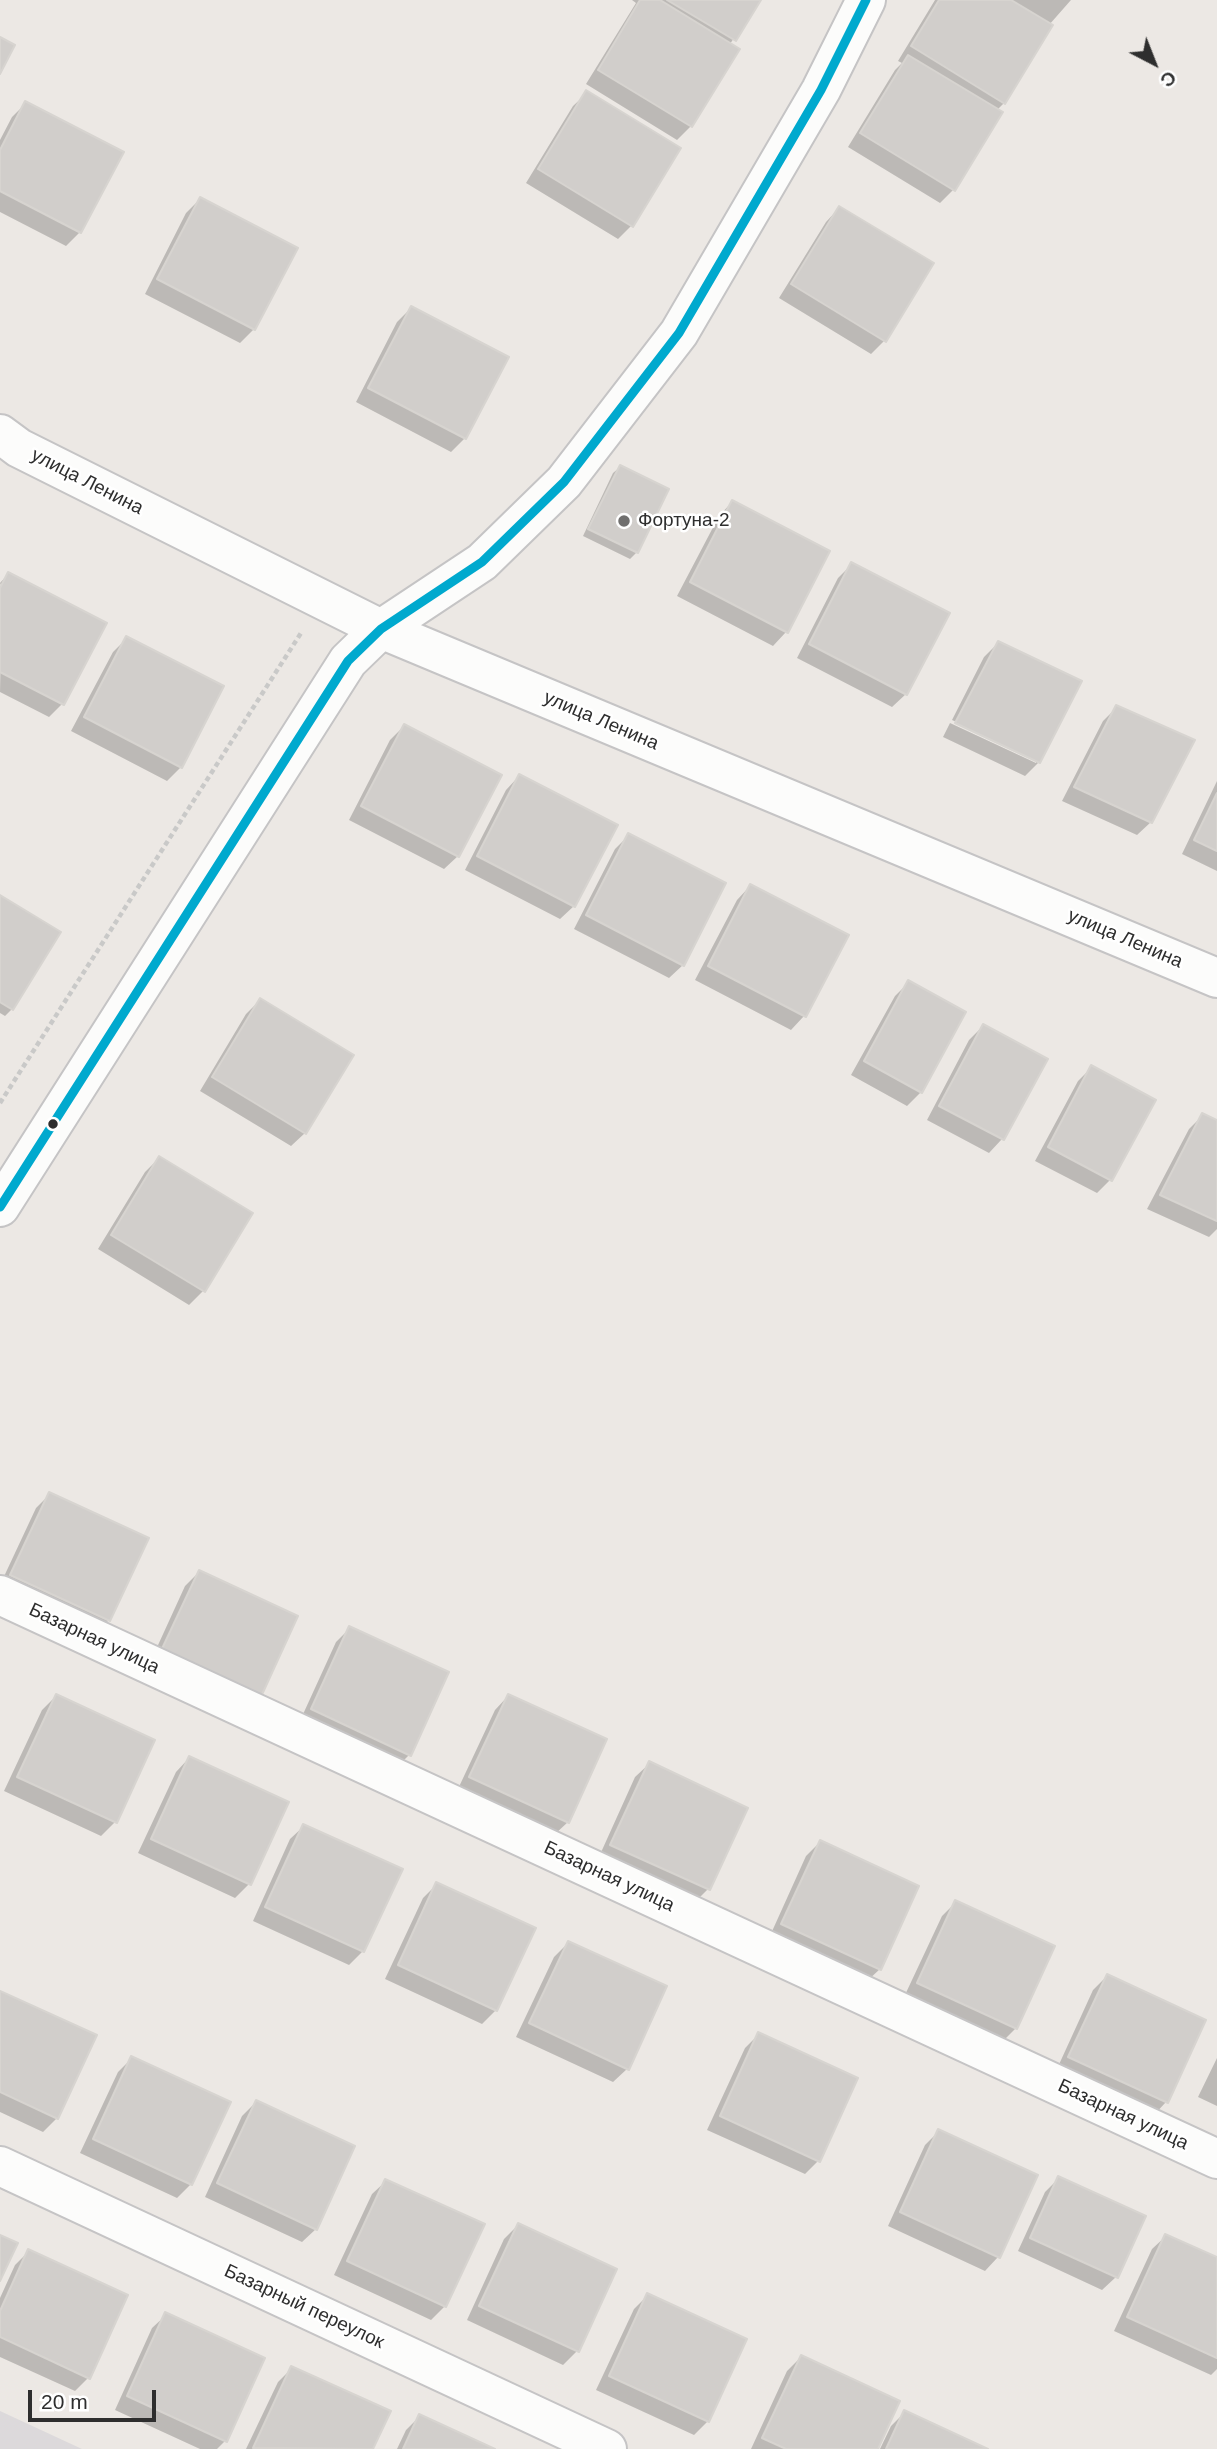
<!DOCTYPE html>
<html>
<head>
<meta charset="utf-8">
<style>
  body { margin:0 }
  #map { position:relative; width:1217px; height:2449px; overflow:hidden; background:#ece8e4; font-family:Helvetica,sans-serif }
  canvas { display:block }
  .north { position:absolute; left:1119px; top:28px; width:70px; height:70px; -webkit-text-stroke:5px #fff; paint-order:stroke; rotate:138deg; font-size:19px; font-weight:700; line-height:28px; text-align:center; color:#2e2e2e }
  .north::after { content:''; display:block; margin:auto; width:24px; height:32px; background:#2e2e2e; clip-path:polygon(50% 0,100% 100%,50% 72%,0 100%) }
  .scale { position:absolute; left:28px; top:2390px; width:128px; height:32px; box-sizing:border-box; border:4px solid #2e2e2e; border-top:0; padding-left:9px; font-size:21px; line-height:24px; white-space:nowrap; color:#2e2e2e; -webkit-text-stroke:5px #fff; paint-order:stroke }
</style>
</head>
<body>
<div id="map">
<canvas width="1217" height="2449"></canvas>
<div class="north">С</div>
<div class="scale">20 m</div>
</div>
<script>
const c = document.querySelector('canvas').getContext('2d');
c.lineJoin = 'round';
function fillPath(path, color) { c.fillStyle = color; c.fill(path, 'evenodd'); }
function strokePath(path, color, width, dash) { c.strokeStyle = color; c.lineWidth = width; c.lineCap = dash ? 'butt' : 'round'; c.setLineDash(dash || []); c.stroke(path); }
function label(font, color, halo, rows, align = 'center') {
  c.font = font + ' Helvetica,sans-serif'; c.lineWidth = 5; c.setLineDash([]); c.textBaseline = 'middle'; c.strokeStyle = halo; c.fillStyle = color; for (const [text, x, y, turn = 0] of rows) {
    c.save(); c.translate(x, y); c.rotate((+turn || 0) * Math.PI / 180); c.textAlign = isNaN(turn) ? turn : align; if (halo) c.strokeText(text, 0, 0); c.fillText(text, 0, 0); c.restore();
  }
}
fillPath(new Path2D(`
  M0,2411L82,2449H0Z`), '#dcd9db');
fillPath(new Path2D(`
  M632,0H759L730,44L691,126L677,140L586,84L636,3Z
  M935,0H1071L1049,25L1004,103L997,110L953,190L940,203L848,147L895,70L902,63L898,61Z
  M587,93L632,225L618,239L526,183L573,106Z
  M26,103L121,153L80,232L66,246L0,212V140L12,117Z
  M200,199L254,329L240,343L145,294L186,213Z
  M839,208L884,341L871,354L779,298L826,222Z
  M411,308L465,438L451,452L356,402L397,322Z
  M620,467L637,552L630,559L583,536L613,473Z
  M732,502L786,632L773,646L677,596L719,516Z
  M852,564L906,694L892,707L797,658L838,578Z
  M8,574L62,704L49,717L0,692L2,588L0,583Z
  M127,638L181,767L167,781L71,731L113,652Z
  M998,643L1039,762L1025,776L943,737L950,723L1036,763V759L952,720L984,657Z
  M1117,707L1151,822L1137,835L1062,801L1103,721Z
  M404,726L458,856L444,869L349,820L390,740Z
  M519,776L574,906L560,919L465,870L506,790Z
  M1217,781V871L1182,854Z
  M629,835L683,965L669,978L574,929L615,849Z
  M750,886L804,1016L791,1030L695,980L737,900Z
  M0,897L59,933L12,1009L5,1016L0,1013Z
  M908,983L921,1092L907,1106L851,1075L895,996Z
  M260,1000L305,1133L291,1146L200,1091L246,1014Z
  M983,1026L1045,1059L1002,1139L989,1153L927,1120L969,1040Z
  M1092,1067L1110,1180L1097,1193L1035,1161L1078,1081Z
  M1203,1115L1217,1122V1229L1209,1237L1147,1209L1189,1129Z
  M159,1158L250,1214L203,1291L189,1305L98,1249L145,1172Z
  M50,1494L109,1620L95,1634L0,1585L36,1508Z
  M199,1572L258,1698L148,1667L185,1586Z
  M350,1628L409,1755L396,1768L299,1723L336,1642Z
  M56,1696L152,1741L115,1822L101,1836L4,1791L42,1710Z
  M508,1696L568,1822L554,1835L457,1791L495,1710Z
  M189,1758L286,1803L249,1884L235,1898L138,1853L176,1772Z
  M649,1764L746,1809L708,1889L694,1903L598,1859L635,1777Z
  M304,1826L363,1951L349,1965L253,1921L290,1839Z
  M820,1842L880,1969L866,1982L769,1938L806,1856Z
  M437,1884L496,2010L482,2024L385,1979L423,1898Z
  M956,1902L1016,2028L1002,2042L904,1997L942,1916Z
  M568,1943L627,2069L613,2082L516,2037L554,1957Z
  M1107,1976L1166,2102L1153,2116L1056,2071L1093,1990Z
  M0,1993L57,2118L43,2132L0,2112Z
  M759,2034L818,2161L805,2174L707,2130L745,2048Z
  M132,2058L191,2184L177,2198L80,2153L118,2072Z
  M1217,2058V2106L1198,2097Z
  M256,2102L316,2229L302,2242L205,2197L242,2116Z
  M939,2131L998,2257L985,2271L888,2226L925,2145Z
  M1059,2178L1116,2277L1102,2290L1018,2251L1045,2192Z
  M386,2181L445,2306L431,2320L334,2275L372,2194Z
  M518,2225L577,2351L563,2365L467,2320L504,2239Z
  M1166,2236L1217,2259V2369L1211,2375L1114,2331L1152,2249Z
  M29,2251L88,2378L75,2391L0,2357V2298L15,2265Z
  M648,2295L745,2340L708,2421L694,2435L596,2390L634,2309Z
  M166,2315L225,2441L217,2449H200L115,2410L152,2328Z
  M801,2357L876,2449H751L787,2371Z
  M292,2368L388,2412L371,2449H246L278,2382Z
  M905,2412L984,2449H880L891,2426Z
  M420,2416L491,2449H397L406,2430Z`), '#0003');
const building = new Path2D(`
  M640,0H660L740,49L692,127L598,70Z
  M667,0H761L736,41Z
  M939,0H1011L1053,25L1005,104L911,46Z
  M0,37L15,45L0,74Z
  M908,55L1003,112L955,191L860,133Z
  M586,90L681,148L633,227L538,169Z
  M25,101L124,152L81,233L0,191V150Z
  M200,197L298,248L255,330L157,279Z
  M839,206L934,263L886,342L791,284Z
  M411,306L509,357L466,439L368,388Z
  M620,465L669,489L638,553L588,529Z
  M732,500L830,551L788,633L690,582Z
  M851,562L950,613L907,695L809,644Z
  M8,572L107,623L64,705L0,672V588Z
  M126,636L224,686L182,768L84,717Z
  M998,641L1082,681L1040,763L955,723Z
  M1116,705L1195,740L1152,823L1074,787Z
  M404,724L502,775L459,857L361,806Z
  M519,774L618,825L575,907L477,856Z
  M1217,793V851L1194,840Z
  M628,833L726,883L684,966L586,915Z
  M750,884L849,935L806,1017L708,966Z
  M0,895L61,932L13,1010L0,1002Z
  M908,980L966,1012L922,1093L864,1061Z
  M260,998L354,1055L306,1134L212,1077Z
  M983,1024L1048,1059L1004,1140L939,1106Z
  M1091,1065L1156,1100L1112,1181L1048,1147Z
  M1202,1113L1217,1120V1221L1160,1195Z
  M159,1156L253,1213L205,1292L111,1235Z
  M49,1492L149,1538L110,1621L10,1575Z
  M199,1570L298,1616L260,1699L160,1653Z
  M349,1626L449,1672L411,1756L311,1709Z
  M56,1694L155,1740L117,1823L17,1777Z
  M508,1694L607,1739L569,1823L469,1777Z
  M189,1756L289,1802L251,1885L151,1839Z
  M649,1761L748,1808L710,1890L610,1845Z
  M303,1824L403,1869L364,1952L265,1907Z
  M820,1840L919,1886L881,1970L781,1924Z
  M436,1882L536,1928L497,2011L398,1965Z
  M955,1900L1055,1946L1017,2029L917,1983Z
  M568,1941L667,1986L629,2070L529,2023Z
  M1107,1974L1206,2020L1168,2103L1068,2057Z
  M0,1991L97,2035L58,2119L0,2092Z
  M758,2032L858,2078L820,2162L720,2116Z
  M131,2056L231,2102L192,2185L93,2139Z
  M256,2100L355,2146L317,2230L217,2183Z
  M938,2129L1038,2175L1000,2258L900,2212Z
  M1058,2176L1146,2216L1118,2278L1030,2238Z
  M385,2179L485,2224L446,2307L347,2261Z
  M518,2223L617,2269L579,2352L479,2306Z
  M1165,2234L1217,2257V2358L1127,2317Z
  M0,2235L18,2243L0,2281Z
  M28,2249L128,2295L90,2379L0,2337V2311Z
  M647,2293L747,2339L709,2422L609,2376Z
  M165,2312L265,2358L227,2442L127,2396Z
  M801,2355L900,2401L878,2449H786L762,2438Z
  M291,2366L391,2411L373,2449L253,2448Z
  M904,2410L988,2449H886Z
  M419,2414L495,2449H403Z`);
fillPath(building, '#d1cecb');
strokePath(building, '#d7d4d0', 2);
const street = new Path2D(`
  M381,629L482,562L564,482L679,333L821,90L866,0
  M0,1595L1217,2159
  M0,2166L607,2449`);
const secondary = new Path2D(`
  M0,434L19,448L381,629L1217,978
  M0,1207L348,661L381,629`);
strokePath(street, '#c5c4c5', 42);
strokePath(secondary, '#c5c4c5', 42);
strokePath(new Path2D(`
  M0,1103L301,633`), '#c9c9c8', 4.5, [5, 3.5]);
strokePath(street, '#fcfcfb', 38);
strokePath(secondary, '#fcfcfb', 38);
strokePath(new Path2D(`
  M0,1207L348,661L381,629L482,562L564,482L679,333L821,90L866,0`), '#00a9ce', 9);
for (const [x, y, r, color] of [
  [624,521,7,"#706f6e"],
  [53,1124,6,"#2e2e2e"]
]) { const dot = new Path2D(); dot.arc(x, y, r, 0, 2 * Math.PI); c.fillStyle = color; c.fill(dot); strokePath(dot, '#fff', 2.5); }
label('19px', '#2e2e2e', '#fff', [
  ["улица Ленина",87,482,27],
  ["улица Ленина",601,721,23],
  ["улица Ленина",1125,939,23],
  ["Базарная улица",94,1639,25],
  ["Базарная улица",609,1877,25],
  ["Базарная улица",1123,2115,25],
  ["Базарный переулок",304,2307,25]
]);
label('19px', '#2e2e2e', '#fff', [
  ["Фортуна-2",638,521]
], 'left');
</script>
</body>
</html>
